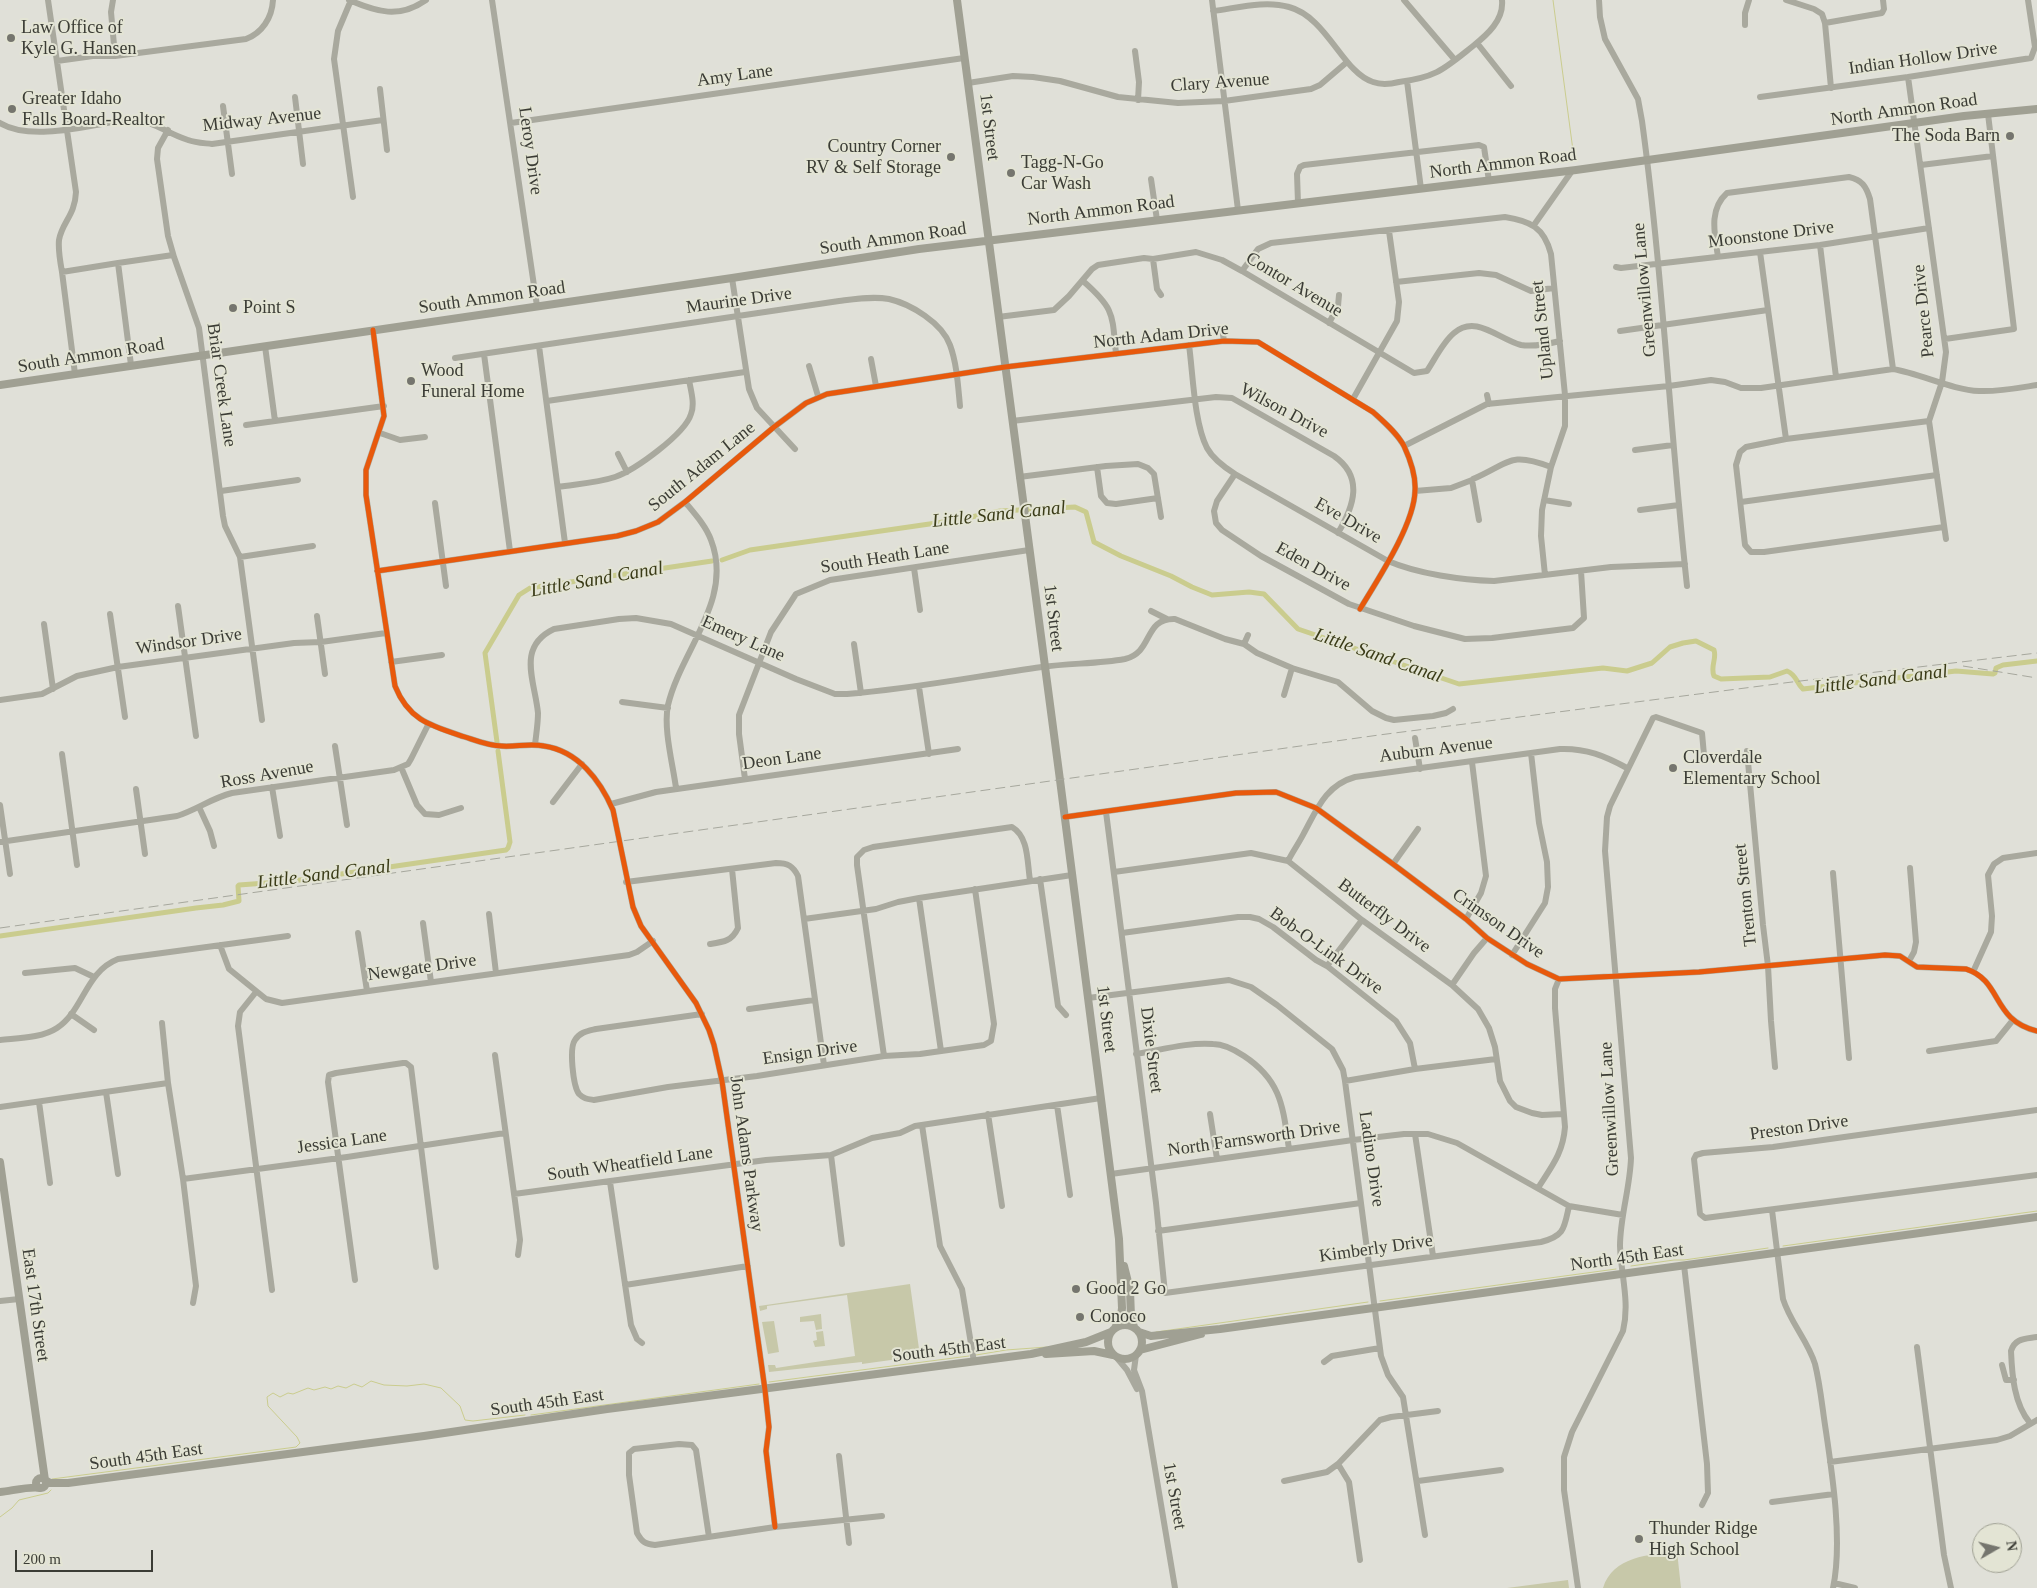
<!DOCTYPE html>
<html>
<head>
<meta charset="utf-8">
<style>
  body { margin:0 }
  #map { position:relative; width:2037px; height:1588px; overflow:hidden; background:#e0e0d8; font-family:"Times New Roman",serif }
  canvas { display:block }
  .north { position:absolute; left:1972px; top:1523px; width:50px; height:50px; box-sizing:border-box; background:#e3e4d4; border:1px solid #a0a194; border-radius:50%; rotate:82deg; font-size:14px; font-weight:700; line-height:20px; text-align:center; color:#3b3c35 }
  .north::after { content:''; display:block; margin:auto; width:18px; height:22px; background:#75756e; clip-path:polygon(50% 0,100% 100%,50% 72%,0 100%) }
  .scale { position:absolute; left:15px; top:1550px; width:138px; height:22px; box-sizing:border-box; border:2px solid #3b3c35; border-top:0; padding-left:6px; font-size:15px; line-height:18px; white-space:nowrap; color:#3b3c35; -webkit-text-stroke:4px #e3e4d4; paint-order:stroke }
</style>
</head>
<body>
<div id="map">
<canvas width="2037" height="1588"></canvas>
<div class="north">N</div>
<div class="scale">200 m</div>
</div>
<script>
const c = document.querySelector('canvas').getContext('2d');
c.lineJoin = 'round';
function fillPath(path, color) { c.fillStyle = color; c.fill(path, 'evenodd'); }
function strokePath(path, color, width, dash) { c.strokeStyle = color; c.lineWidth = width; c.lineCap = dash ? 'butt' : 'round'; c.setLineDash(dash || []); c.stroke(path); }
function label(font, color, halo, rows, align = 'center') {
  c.font = font + ' "Times New Roman",serif'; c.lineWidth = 4; c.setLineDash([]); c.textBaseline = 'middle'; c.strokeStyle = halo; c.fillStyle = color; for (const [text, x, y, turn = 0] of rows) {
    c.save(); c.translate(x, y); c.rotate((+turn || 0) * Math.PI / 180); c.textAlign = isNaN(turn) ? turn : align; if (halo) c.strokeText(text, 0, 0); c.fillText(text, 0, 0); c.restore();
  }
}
fillPath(new Path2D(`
  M910,1284L920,1356L862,1364V1362L769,1372L768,1365H775L776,1368L855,1356L847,1295L767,1306V1309L760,1311L759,1306Z
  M821,1314L822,1329L816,1330L814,1321L800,1322V1317Z
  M774,1321L779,1352L768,1354L762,1322Z
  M823,1331L825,1346L815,1347L813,1341L817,1340L816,1332Z
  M1677,1551L1681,1588H1603C1613,1556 1649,1555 1677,1551Z
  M1568,1580L1569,1588H1507Z`), '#c7c8a9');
strokePath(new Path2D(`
  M1553,0L1574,158
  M1783,1246L2037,1211
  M1631,1266L1674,1260H1684L1768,1248
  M1380,1301L1616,1269
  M1156,1332L1368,1302
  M976,1355L1006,1350L1047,1347
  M769,1382L969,1356
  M531,1415L759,1384
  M52,1479L296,1447L300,1443L297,1437L268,1406L267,1397L273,1393L280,1397L288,1393L293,1394L308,1388L314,1390L325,1387L331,1389L338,1386L346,1388L354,1384L362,1387L371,1381L384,1385L407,1386L424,1384L441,1388L460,1406L465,1420L473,1421L525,1415
  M0,1517L12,1508L19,1500L48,1493L51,1490`), '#cacc8e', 1);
strokePath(new Path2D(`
  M722,560L750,550L957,520L1000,511L1075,507L1086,512L1094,542L1121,556L1171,576L1192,587L1212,595L1249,592L1264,594L1298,629L1459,684L1603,668L1627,671L1652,663L1670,647L1683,643L1696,641L1714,650C1717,659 1710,666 1714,676L1721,679L1770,677L1787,671C1797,675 1796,683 1803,689L1956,671L1993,674L1995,673L1996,668L2003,665L2037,661
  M497,742L485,653L519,595L530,588L712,561
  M0,936L196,908L223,905L239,901L238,886L239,885L293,881L506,850L508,848L510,842L498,751`), '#cacc8e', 5);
strokePath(new Path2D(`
  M48,0L76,192C75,216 62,222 59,240C58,250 60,261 62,272L118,263
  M113,0L111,12L115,56
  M349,0C377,12 399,19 426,0
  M351,0L338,31L334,59L353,197
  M492,0L537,306
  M1212,0L1238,210
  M1404,0L1455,60
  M1599,0L1600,17L1605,39L1638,99L1642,121C1663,275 1670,431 1687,586
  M1786,0L1814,9L1822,14L1825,23L1831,88
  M1213,11C1237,8 1265,0 1289,7C1327,17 1343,73 1373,82C1381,85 1391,84 1399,82C1437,77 1444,69 1473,46C1487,35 1504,20 1502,0
  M1825,23L1882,13L1884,9L1883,0
  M1745,25V13L1749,0
  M1477,43L1511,86
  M1135,51L1139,82L1138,100
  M57,61L93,56H115L246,39C262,33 272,18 273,0
  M1908,77L1946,352L1942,382L1929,421L1946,539
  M1407,81L1421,189
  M968,83L1013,76L1033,77L1060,81L1118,97L1178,103L1224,101L1311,89L1320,85L1347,62
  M380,89L387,150
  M295,97L303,164
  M1760,97L1908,77L2031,58L2035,47L2028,0
  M223,106L232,174
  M0,123C31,142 90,125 125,120C157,120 162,132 188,140C196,143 204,143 212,144L383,120
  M511,123L964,58
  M168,130L158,148L157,159L168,236L174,257L199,328L223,516L225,526L240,557L262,720
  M1921,165L1993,156
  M1151,179L1157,220
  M1298,203L1297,174L1300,167L1304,165L1479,145L1484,147L1489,181
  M1534,225L1572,171
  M1820,245L1836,377
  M1760,252L1786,439
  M1718,257C1715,235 1708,210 1727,193L1849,177C1862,180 1866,186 1870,199L1893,369
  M1153,259L1157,289L1161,295
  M1616,267L1621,268L1820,245L1929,228
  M1242,271L1258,249L1271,243L1505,217C1530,221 1544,227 1551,254L1565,395V426L1551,467L1542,510L1541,536L1545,575
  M62,272L75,374
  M732,278L749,389L757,408L795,449
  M1083,281C1115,309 1112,314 1116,354
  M1396,282L1479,273L1496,275L1531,291L1554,288
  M998,317L1054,310L1069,296L1092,269L1098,265L1144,258L1153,259L1196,252L1222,260L1242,271L1414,373L1427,371C1435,359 1443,342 1454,333C1476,314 1498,339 1521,345C1533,347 1548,344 1560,341
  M1329,323L1338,306L1339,295
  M1222,328L1224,341
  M373,330L384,416L366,470V495L395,686C409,721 432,726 465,737C477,741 489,746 502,746C516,747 530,743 544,746C578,751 600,780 613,810L633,907L641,926L696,1003L709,1030L714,1045L722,1081L765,1390L769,1427L766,1451L775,1527
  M1620,331L1768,310
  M1945,339L2014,329L1988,114
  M1189,345C1193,374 1194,422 1207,448C1213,459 1224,467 1235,474L1388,561C1418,574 1462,580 1494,581L1611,567L1685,564
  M265,346L275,421
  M539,346L565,543
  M484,354L510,551
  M455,358L839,301C855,299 873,296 889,299C911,304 942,323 950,345C957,364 958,386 960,406
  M871,359L876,386
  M131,365L118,263L173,255
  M809,366L818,396
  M1487,395L1489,404
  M1353,399L1397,321L1399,302L1389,231
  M547,401L745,372
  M1012,421L1216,397L1232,398L1334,456C1364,477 1354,506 1338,533
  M1929,421L1786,439L1746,447L1740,452L1736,465L1745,545L1751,552H1764L1944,527
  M246,425L384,406
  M380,433L400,440L425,437
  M1404,446L1487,404L1669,386L1711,380L1725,382L1741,388H1761L1893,369C1921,374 1953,390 1979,391C1998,392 2018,388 2037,385
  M1635,450L1673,445
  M618,454L627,472
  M1097,467L1101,496L1107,503L1116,504L1158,498
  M1235,474L1217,501L1214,511L1216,523L1222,530L1261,556L1349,604L1414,626L1465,639L1492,638L1565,629L1573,628L1584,618L1581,571
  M1019,477L1106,466L1138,464L1148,468L1154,474L1161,517
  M558,487C577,484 597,483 615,477C635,470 685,434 691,414C695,404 691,391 689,380
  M221,491L298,480
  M1415,491L1451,488L1472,480
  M1544,500L1569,504
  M1741,502L1937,475
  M435,503L446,586
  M1640,510L1679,505
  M1479,520L1472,480L1473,479C1510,463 1509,451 1551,467
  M240,557L313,546
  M914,568L920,610
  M377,571L617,536L636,531L658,522L685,502L774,427L806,403L827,394L1005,367L1224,341L1258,342L1373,412C1384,422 1397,433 1404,446C1410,459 1416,477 1415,491C1414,525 1378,579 1360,609
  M178,606L196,736
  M1151,611L1167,619
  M110,614L125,717
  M317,616L325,674
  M44,624L53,689
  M854,644L861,693
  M1244,644L1248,635
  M391,662L442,655
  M919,687L929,754
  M1284,695L1292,668
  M0,700L42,694L77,676L118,667L294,643L321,642L386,633
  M622,702L668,708
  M1415,738L1420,769
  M535,745C536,735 538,724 538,713C535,681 516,647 554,629L619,619L636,618L671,624L796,679L835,694H847C912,689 977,676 1042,667C1070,663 1098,664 1125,659C1154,652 1143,618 1175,619L1225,639L1244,644L1257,653L1292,668L1338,682L1372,711L1386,718L1394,720L1433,716L1446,713L1453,709
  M335,746L347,825
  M1747,751L1763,925L1768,966L1771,1021L1775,1067
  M62,754L77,865
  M401,767L417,805L425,814L439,815L461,808
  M745,779L739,734V715L771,632L796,594L830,580L1029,550
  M272,787L280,836
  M676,788C673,765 663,728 668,705C681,650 734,600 711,540C706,526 695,514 685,502
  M136,789L145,854
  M553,802L582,764
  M611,804L656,792L958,749
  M0,805L10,874
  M199,807L210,831L214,846
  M1106,812L1156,1203L1165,1293L1541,1242C1565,1236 1564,1228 1569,1206
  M1065,817L1236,793L1276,792L1316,808L1393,864L1466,919L1487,938L1527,964L1559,979L1699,972L1885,955L1900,956L1917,967L1966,969C2003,981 1991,1020 2037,1031
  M0,842L177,816C196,810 212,798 232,793L394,770L408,764L411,759L428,725
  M1288,861C1293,851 1299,843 1304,833C1317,809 1326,785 1355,777L1560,749C1586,748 1605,756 1627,768
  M1393,864L1418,829
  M1114,872L1251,853L1288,861L1362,920L1452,985L1478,1009L1489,1028L1495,1047L1500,1081L1510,1101L1516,1107L1532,1113L1542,1115L1563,1114
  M1833,873L1849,1058
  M1040,879L1058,1006L1066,1015
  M626,882L776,863C788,863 793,866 798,876L824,1065
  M919,898L941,1051
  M489,914L496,973
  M804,919L876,909L898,902L919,898L1072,875
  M1466,919L1481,893L1486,876L1472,762
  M423,923L431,982
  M358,933L367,991
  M1122,933L1238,917H1250L1259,919L1273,927L1316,960L1327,966L1396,1021L1410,1043L1415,1069
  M710,944C724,942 732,941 738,928L732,869
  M220,945L229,969L266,999L282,1003L629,955L637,952L653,941
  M1512,955L1545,903L1548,887L1547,862L1539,823L1531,753
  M1909,961L1914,952L1916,942L1910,868
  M1327,966L1362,920
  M1973,972L1991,932L1992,916L1988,875L1994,864L2003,858L2037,853
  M25,973L75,968L94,977
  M1452,985L1474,953L1487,938
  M256,992L240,1012L238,1026L272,1290
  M1088,998L1229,980L1251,987L1277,1005L1332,1049L1343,1070L1345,1081L1381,1356L1388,1375L1403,1397L1425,1535
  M749,1009L814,1000
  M71,1014L94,1030
  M702,1014L596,1029C588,1031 580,1032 575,1040C569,1048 573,1086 579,1094C584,1099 588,1099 594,1100L668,1087L757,1076L884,1056L920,1054L984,1045L991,1041L994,1024L975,889
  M162,1023L168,1083L183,1179L196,1286L193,1303
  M0,1040C18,1038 42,1038 57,1028C84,1010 85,972 118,959L288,936
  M1929,1051L1996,1041L2013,1020
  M1136,1054C1161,1050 1188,1042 1213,1044C1224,1044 1235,1050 1244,1056C1282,1081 1283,1108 1289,1149
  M495,1055L515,1201L520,1240L518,1255
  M884,1056L857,865V857L864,850L873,847L1012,827C1029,837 1027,862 1030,880
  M1345,1081L1415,1069L1496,1059
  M106,1092L118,1174
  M39,1102L50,1183
  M1057,1105L1070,1195
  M0,1107L168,1083
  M2037,1110L1773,1147L1703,1153L1696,1155L1694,1159L1700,1214L1705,1218L2037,1175
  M988,1114L1002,1206
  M1210,1114L1217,1159
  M922,1125L940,1246L962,1289L974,1362
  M1415,1134L1433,1256
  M831,1155L842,1244
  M1111,1174L1353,1140L1404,1134H1428L1457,1143L1569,1206L1623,1215
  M183,1179L347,1157L505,1133
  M610,1182L631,1325L637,1339L642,1343
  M1538,1188C1552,1166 1563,1153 1565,1127L1555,1008V989L1559,979
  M514,1194L766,1160L831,1155L872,1138L900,1133L915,1126L1101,1098
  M1772,1210L1783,1299C1790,1322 1808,1341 1815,1364C1820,1384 1822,1405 1825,1425C1832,1472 1843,1541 1833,1588
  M1158,1231L1361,1203
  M1684,1265L1707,1464L1708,1493L1702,1505
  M355,1280L328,1082L329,1075L336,1073L403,1063H406L411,1067L436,1267
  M625,1285L748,1266
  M0,1301L19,1299
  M1917,1347L1944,1555L1951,1588
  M1136,1355L1134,1370L1142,1391L1175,1588
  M1117,1358L1127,1370L1137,1389
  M1324,1362L1332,1356L1380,1348
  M2002,1365L2006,1380H2014
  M2030,1423C2014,1404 2012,1375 2011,1351C2015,1338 2025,1339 2037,1337
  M839,1456L849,1543
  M1830,1462L1997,1440L2010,1436L2037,1420
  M1338,1464L1349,1482L1360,1560
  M1284,1481L1327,1472L1338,1464L1380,1420L1391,1417L1438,1411
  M1418,1481L1501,1470
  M1772,1502L1834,1494
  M709,1537L696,1450L692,1445L679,1444L634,1449L629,1453V1475L637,1533C642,1542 645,1544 655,1545L775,1527L882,1516
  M1834,1583L1855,1588
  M1578,1588L1564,1490V1457L1572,1432L1623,1331C1630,1302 1621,1275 1620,1246C1620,1217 1630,1188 1631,1158L1605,851L1607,817L1610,806L1653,718L1656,717L1702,733L1704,755`), '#a9a99e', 6);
strokePath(new Path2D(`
  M957,0L1060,780L1119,1239L1122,1308L1121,1316L1115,1328
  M0,385L732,278L919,249L1576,170L1964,116L2037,109
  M0,1162L45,1480
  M1124,1266L1130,1290L1131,1317L1134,1327
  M1108 1342a17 17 0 1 1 34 0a17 17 0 1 1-34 0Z
  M1139,1332L1151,1336L1220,1329L2037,1217
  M1140,1350L1201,1334
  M1046,1354L1094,1351L1113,1355
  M36 1483a5 5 0 1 1 10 0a5 5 0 1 1-10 0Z
  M45,1480L50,1483H68L424,1436L607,1409L1031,1354L1086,1342L1111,1332
  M0,1492C11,1491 30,1486 40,1488`), '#a0a093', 8);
strokePath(new Path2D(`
  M1963,666L2037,678
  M0,928L1379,735L1792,682L2037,653`), '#a6a79d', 1, [10, 5]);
strokePath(new Path2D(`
  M373,330L384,416L366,470V495L395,686C409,721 432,726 465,737C477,741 489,746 502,746C516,747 530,743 544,746C578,751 600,780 613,810L633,907L641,926L696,1003L709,1030L714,1045L722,1081L765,1390L769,1427L766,1451L775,1527
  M377,571L617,536L636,531L658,522L685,502L774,427L806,403L827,394L1005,367L1224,341L1258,342L1373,412C1384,422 1397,433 1404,446C1410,459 1416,477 1415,491C1414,525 1378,579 1360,609
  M1065,817L1236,793L1276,792L1316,808L1393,864L1466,919L1487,938L1527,964L1559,979L1699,972L1885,955L1900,956L1917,967L1966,969C2003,981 1991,1020 2037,1031`), '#e8590c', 5);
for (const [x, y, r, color] of [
  [11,38,5,"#75756e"],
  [12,109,5,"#75756e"],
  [2010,136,5,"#75756e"],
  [951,157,5,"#75756e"],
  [1011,173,5,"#75756e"],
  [233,308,5,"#75756e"],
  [411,381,5,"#75756e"],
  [1673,768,5,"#75756e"],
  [1076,1289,5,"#75756e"],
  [1080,1317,5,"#75756e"],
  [1639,1539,5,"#75756e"]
]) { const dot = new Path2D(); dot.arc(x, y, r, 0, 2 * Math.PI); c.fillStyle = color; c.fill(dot); strokePath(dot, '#e3e4d4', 2); }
label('18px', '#3b3c35', '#e3e4d4', [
  ["Law Office of",21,28],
  ["Kyle G. Hansen",21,49],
  ["Greater Idaho",22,99],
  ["Falls Board-Realtor",22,120],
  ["The Soda Barn",2000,136,"right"],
  ["Country Corner",941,147,"right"],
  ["RV & Self Storage",941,168,"right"],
  ["Tagg-N-Go",1021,163],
  ["Car Wash",1021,184],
  ["Point S",243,308],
  ["Wood",421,371],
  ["Funeral Home",421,392],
  ["Cloverdale",1683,758],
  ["Elementary School",1683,779],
  ["Good 2 Go",1086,1289],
  ["Conoco",1090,1317],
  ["Thunder Ridge",1649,1529],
  ["High School",1649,1550]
], 'left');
label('18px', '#3b3c35', '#e3e4d4', [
  ["Indian Hollow Drive",1923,59,-8],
  ["Amy Lane",735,76,-8],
  ["Clary Avenue",1220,83,-4],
  ["North Ammon Road",1904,110,-8],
  ["Midway Avenue",262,120,-6],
  ["1st Street",989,127,83],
  ["Leroy Drive",530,151,82],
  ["North Ammon Road",1503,164,-7],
  ["North Ammon Road",1101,211,-7],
  ["Moonstone Drive",1771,235,-7],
  ["South Ammon Road",893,239,-8],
  ["Contor Avenue",1294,285,31],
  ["Greenwillow Lane",1645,290,-95],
  ["South Ammon Road",492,298,-8],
  ["Maurine Drive",739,301,-8],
  ["Pearce Drive",1924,311,-96],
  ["Upland Street",1543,330,-96],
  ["North Adam Drive",1161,336,-6],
  ["South Ammon Road",91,356,-9],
  ["Briar Creek Lane",221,385,82],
  ["Wilson Drive",1284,411,28],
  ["South Adam Lane",702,467,-39],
  ["Eve Drive",1348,521,30],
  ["South Heath Lane",885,558,-9],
  ["Eden Drive",1313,567,29],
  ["1st Street",1053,618,83],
  ["Emery Lane",743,639,24],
  ["Windsor Drive",189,642,-8],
  ["Auburn Avenue",1436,750,-7],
  ["Deon Lane",782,759,-8],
  ["Ross Avenue",267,775,-10],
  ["Trenton Street",1746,895,-96],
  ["Butterfly Drive",1384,916,37],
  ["Crimson Drive",1498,924,35],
  ["Bob-O-Link Drive",1326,951,36],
  ["Newgate Drive",422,968,-8],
  ["1st Street",1106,1019,83],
  ["Dixie Street",1151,1050,83],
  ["Ensign Drive",810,1053,-8],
  ["Greenwillow Lane",1610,1109,-93],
  ["Preston Drive",1799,1128,-8],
  ["North Farnsworth Drive",1254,1139,-8],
  ["Jessica Lane",342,1142,-8],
  ["John Adams Parkway",746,1154,82],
  ["Ladino Drive",1371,1159,82],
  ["South Wheatfield Lane",630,1164,-8],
  ["Kimberly Drive",1376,1249,-8],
  ["North 45th East",1627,1258,-8],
  ["East 17th Street",35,1305,82],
  ["South 45th East",949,1350,-7],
  ["South 45th East",547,1403,-8],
  ["South 45th East",146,1457,-8],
  ["1st Street",1174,1496,80]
]);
label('italic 19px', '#3a3b17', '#e3e4d4', [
  ["Little Sand Canal",999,515,-6],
  ["Little Sand Canal",597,580,-10],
  ["Little Sand Canal",1378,656,19],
  ["Little Sand Canal",1881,680,-7],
  ["Little Sand Canal",324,875,-7]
]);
</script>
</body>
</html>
